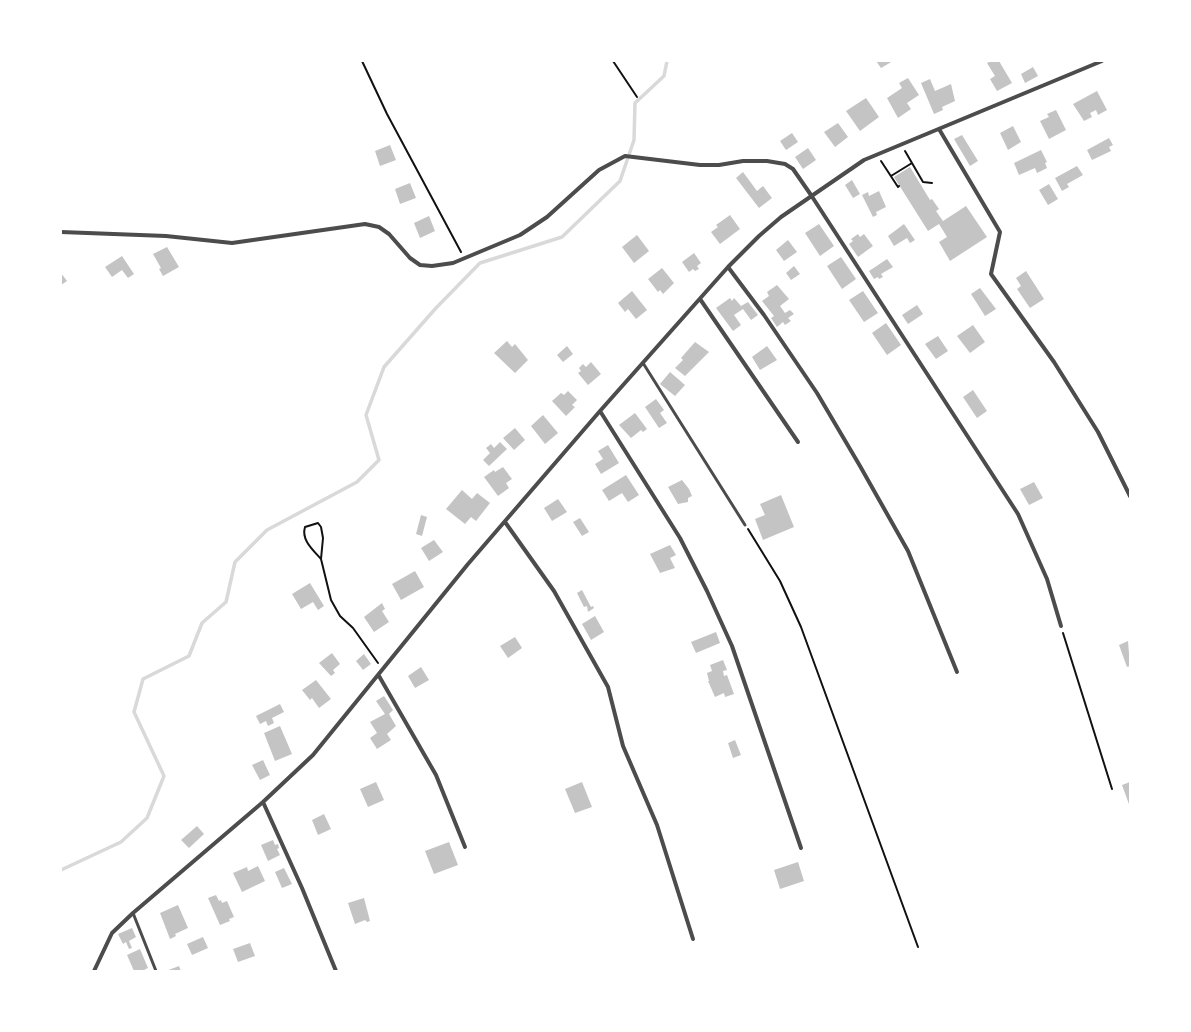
<!DOCTYPE html>
<html>
<head>
<meta charset="utf-8">
<style>
  body { margin:0 }
  #map { position:relative; width:1191px; height:1032px; overflow:hidden; background:#fff; font-family:"Zilla Slab",serif }
  canvas { display:block }
  .frame { position:absolute; inset:0; border:62px solid #fff; pointer-events:none }
</style>
</head>
<body>
<div id="map">
<canvas width="1191" height="1032"></canvas>
<div class="frame"></div>
</div>
<script>
const c = document.querySelector('canvas').getContext('2d');
c.lineJoin = 'round';
function strokePath(path, color, width, dash) { c.strokeStyle = color; c.lineWidth = width; c.lineCap = dash ? 'butt' : 'round'; c.setLineDash(dash || []); c.stroke(path); }
function fillPath(path, color) { c.fillStyle = color; c.fill(path, 'evenodd'); }
strokePath(new Path2D(`
  M61,870L121,842L147,818L164,776L134,712L143,679L189,656L202,623L226,602L235,562L267,530L357,482L379,460L366,415L384,367L436,308L480,263L562,237L620,181L634,140L635,103L664,76L667,61`), '#d9d9d9', 3.5);
fillPath(new Path2D(`
  M876,61H893L881,68Z
  M991,61H999L1012,83L997,91L990,79L995,76L987,63Z
  M1033,67L1038,76L1025,83L1021,74Z
  M908,78L919,95L907,103L911,109L898,118L887,98L902,88L899,83Z
  M930,79L935,91L951,84L955,101L942,107L943,110L934,114L921,83Z
  M1097,91L1107,110L1098,115L1096,110L1090,113L1092,117L1084,121L1073,104Z
  M866,98L879,117L860,131L846,111Z
  M1056,110L1066,130L1049,139L1040,121L1049,117L1047,114Z
  M838,123L848,137L835,147L824,132Z
  M1013,126L1021,142L1008,150L1000,133Z
  M792,133L798,142L786,150L780,141Z
  M962,135L978,161L970,166L954,139Z
  M1109,138L1113,145L1109,147L1111,151L1092,160L1087,150Z
  M390,145L396,160L380,166L375,151Z
  M808,148L816,160L803,169L795,157Z
  M1041,150L1047,162L1045,163L1047,168L1037,173L1035,168L1019,175L1014,163Z
  M1077,166L1083,175L1067,184L1069,187L1062,191L1055,178Z
  M910,167L930,200L932,199L939,209L936,211L943,221L966,206L987,237L950,261L939,242L947,237L939,224L928,231L894,177Z
  M743,172L757,191L763,186L772,198L759,208L736,178Z
  M852,180L860,194L853,198L845,185Z
  M410,183L416,198L400,204L395,189Z
  M1049,184L1058,199L1048,205L1039,190Z
  M879,191L886,207L876,212L877,215L873,217L862,195L868,192L869,196Z
  M730,215L740,229L720,244L711,232L718,227L716,225Z
  M429,216L435,231L420,238L414,223Z
  M819,224L834,246L820,256L805,233Z
  M904,224L915,240L910,243L907,238L894,246L888,236Z
  M858,234L860,237L864,234L873,246L858,257L849,244L853,241L851,239Z
  M637,235L649,251L634,263L622,247Z
  M788,240L797,252L784,261L776,250Z
  M167,247L179,267L163,276L159,269L161,268L153,254Z
  M694,253L701,263L697,266L699,269L695,271L693,269L689,272L682,262Z
  M122,256L134,274L128,278L122,270L112,277L105,267Z
  M841,257L856,279L842,289L827,266Z
  M887,259L893,267L881,274L883,277L879,279L878,277L874,279L869,271Z
  M794,266L800,274L791,280L786,273Z
  M662,268L674,283L663,294L660,290L658,292L648,279Z
  M1026,271L1044,299L1030,308L1017,289L1021,286L1016,278Z
  M61,273L67,281L61,285Z
  M777,285L789,299L780,306L785,313L790,310L794,314L788,318L791,321L785,325L783,322L777,327L771,318L774,316L762,301L769,296L767,292Z
  M980,288L996,309L985,316L971,294Z
  M632,291L647,310L636,319L628,309L625,312L618,303Z
  M863,291L878,313L864,322L849,300Z
  M730,298L732,301L734,298L741,306L748,302L758,315L751,320L743,309L734,315L741,325L733,331L716,308Z
  M917,305L923,314L908,324L902,315Z
  M886,323L901,345L887,355L872,333Z
  M973,325L985,342L970,353L957,336Z
  M938,336L948,351L936,359L925,344Z
  M507,341L512,347L515,344L528,360L515,373L494,353Z
  M695,342L709,352L685,376L675,368L683,360L681,358Z
  M567,346L573,354L563,362L557,355Z
  M767,346L777,360L760,370L752,357Z
  M591,362L601,374L588,385L578,373L581,371L579,368L583,364L586,367Z
  M670,372L685,385L675,396L660,384Z
  M973,390L987,411L977,418L963,397Z
  M568,391L577,400L572,405L575,407L566,416L552,401L561,393L564,395Z
  M656,399L664,410L660,413L667,423L659,428L645,407Z
  M635,413L647,429L643,432L641,430L631,438L619,425Z
  M543,415L558,433L545,444L531,426Z
  M515,428L525,440L514,450L503,438Z
  M500,442L507,449L489,466L483,460L490,453L486,448L491,444L494,448Z
  M608,445L619,463L601,474L595,464L603,459L598,451Z
  M503,467L512,479L506,483L509,488L498,496L484,477L494,470L495,472Z
  M626,475L639,495L628,502L622,493L609,501L602,490Z
  M682,480L689,489L692,496L688,498V502L678,504L668,487Z
  M1034,482L1043,498L1029,505L1020,489Z
  M462,490L472,499L477,493L490,503L476,521L471,517L465,524L446,509Z
  M781,495L794,527L763,540L755,519L765,515L760,504Z
  M558,499L567,512L552,521L544,508Z
  M421,515L427,517L422,536L416,534Z
  M580,518L589,532L582,536L573,522Z
  M434,540L443,552L429,561L421,548Z
  M670,545L676,555L670,558L675,568L660,573L650,554Z
  M415,571L424,587L401,600L392,584Z
  M310,583L324,606L318,610L313,602L301,609L292,594Z
  M582,590L591,607L593,606L594,608L588,612L587,606L584,607L577,593Z
  M382,603L385,609L382,611L389,622L374,632L364,617Z
  M595,616L604,632L591,640L582,624Z
  M716,632L720,643L696,653L691,642Z
  M515,637L522,648L508,658L500,646Z
  M1128,641L1130,666L1127,667L1119,645Z
  M332,653L340,664L333,670L335,673L331,676L319,663Z
  M364,654L371,664L363,670L356,661Z
  M723,660L727,670L723,671L724,676L727,675L734,694L725,697L724,693L715,697L708,681H709L707,673L712,671L710,665Z
  M421,667L429,680L415,688L408,676Z
  M316,680L331,699L319,708L312,698L310,700L302,690Z
  M384,696L393,710L389,714L396,726L387,734L391,740L377,749L370,738L377,733L370,722L385,714L376,701Z
  M280,704L284,712L272,718L274,723L268,726L266,721L260,724L256,716Z
  M280,726L292,754L275,761L264,733Z
  M735,740L741,755L733,758L728,743Z
  M263,760L270,775L260,780L252,765Z
  M376,782L384,800L368,807L360,789Z
  M582,782L592,807L575,813L565,789Z
  M1130,782V807L1122,785Z
  M324,814L331,829L318,835L312,820Z
  M197,826L204,834L189,848L181,840Z
  M273,840L275,845L278,844L279,848L277,849L280,855L268,861L261,845Z
  M449,842L458,865L434,874L425,851Z
  M798,862L804,881L780,889L774,870Z
  M258,866L265,881L242,892L233,873L247,867L248,871Z
  M284,868L292,884L282,888L275,872Z
  M216,895L219,901L221,900L222,903L227,901L234,917L229,919L230,921L220,925L208,898Z
  M364,898L370,921L367,922L365,920L355,924L348,903Z
  M178,905L188,928L175,934L176,936L170,939L160,913Z
  M132,928L136,937L129,941L132,948L129,949L126,942L123,944L118,934Z
  M203,937L208,948L192,955L187,944Z
  M250,943L255,956L238,962L233,949Z
  M140,949L148,968L142,971H134L127,955Z
  M179,966L181,971H166Z`), '#c4c4c4');
strokePath(new Path2D(`
  M362,61L387,114L461,252
  M613,61L637,97
  M905,151L923,182L932,183
  M881,161L898,187L899,186
  M891,176L912,163
  M748,529L780,581L801,627L918,947
  M321,559C313,550 301,540 305,527L318,523L321,527L323,538L321,559L331,600L340,616L353,628L378,663
  M1063,633L1112,789`), '#111', 2);
strokePath(new Path2D(`
  M643,363L745,525
  M133,913L156,971`), '#4c4c4c', 3);
strokePath(new Path2D(`
  M939,129L1000,232L991,274L1054,362L1098,432L1130,496
  M61,232L166,236L232,243L365,224L379,227L389,234L410,258L420,265L432,266L453,263L520,235L547,217L599,170L625,156L700,165H719L743,161H767L785,164L793,169L811,195L1018,514L1047,579L1061,626
  M728,267L764,315L817,393L860,466L908,551L957,672
  M700,299L798,442
  M600,411L680,538L707,591L732,646L801,848
  M505,522L554,591L608,687L623,746L657,825L693,939
  M379,676L436,775L465,847
  M263,802L302,888L336,971
  M94,971L112,933L133,913L263,802L313,755L468,564L600,411L728,267L759,236L781,217L864,160L1102,61`), '#4c4c4c', 4);
</script>
</body>
</html>
